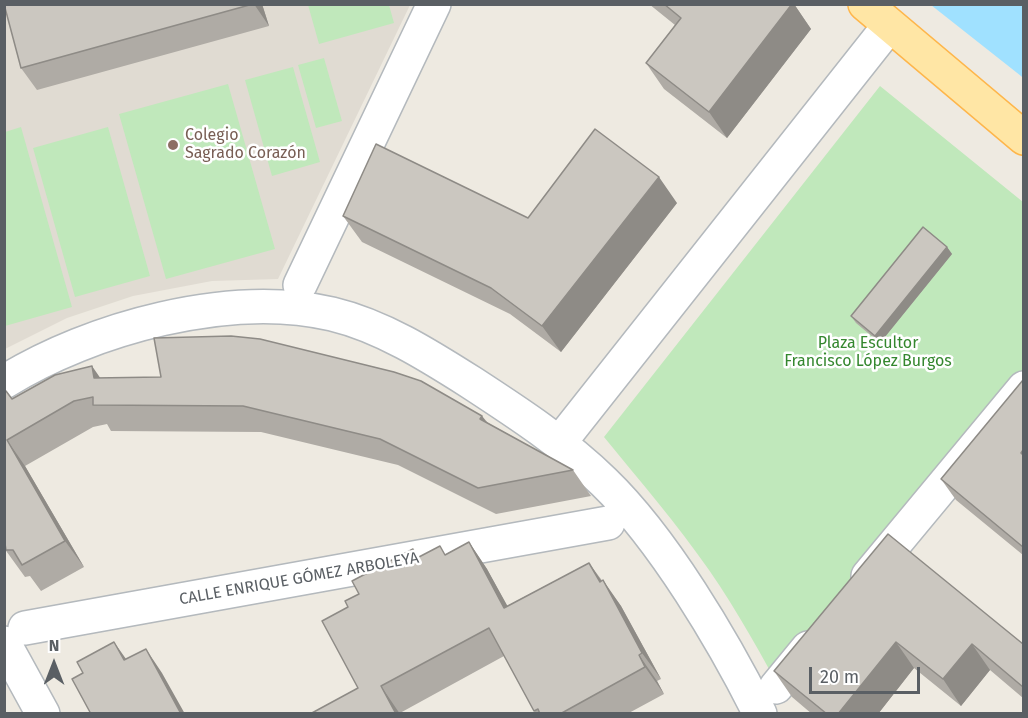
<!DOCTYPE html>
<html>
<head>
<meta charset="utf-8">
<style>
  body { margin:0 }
  #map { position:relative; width:1028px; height:718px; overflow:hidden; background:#eeeae1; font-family:"Fira Sans",sans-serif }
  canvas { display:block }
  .frame { position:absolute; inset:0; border:6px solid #5a5f64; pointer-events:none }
  .north { position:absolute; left:24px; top:634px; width:60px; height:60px; -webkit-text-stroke:4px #fff; paint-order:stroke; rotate:0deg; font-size:16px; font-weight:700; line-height:24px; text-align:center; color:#5a5f64 }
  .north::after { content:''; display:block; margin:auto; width:21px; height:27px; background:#5a5f64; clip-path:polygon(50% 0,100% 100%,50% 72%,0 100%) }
  .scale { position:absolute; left:809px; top:667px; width:111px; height:27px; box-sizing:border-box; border:3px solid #5a5f64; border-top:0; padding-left:8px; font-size:18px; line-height:21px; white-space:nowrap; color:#5a5f64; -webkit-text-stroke:4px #fff; paint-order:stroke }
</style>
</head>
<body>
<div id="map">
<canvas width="1028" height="718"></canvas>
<div class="frame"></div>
<div class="north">N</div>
<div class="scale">20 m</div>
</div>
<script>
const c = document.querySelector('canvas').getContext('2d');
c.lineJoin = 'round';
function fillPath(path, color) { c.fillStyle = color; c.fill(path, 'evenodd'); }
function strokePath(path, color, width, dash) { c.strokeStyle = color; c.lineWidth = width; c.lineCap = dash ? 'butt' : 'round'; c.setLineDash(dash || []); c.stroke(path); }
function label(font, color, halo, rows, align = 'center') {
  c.font = font + ' "Fira Sans",sans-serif'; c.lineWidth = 5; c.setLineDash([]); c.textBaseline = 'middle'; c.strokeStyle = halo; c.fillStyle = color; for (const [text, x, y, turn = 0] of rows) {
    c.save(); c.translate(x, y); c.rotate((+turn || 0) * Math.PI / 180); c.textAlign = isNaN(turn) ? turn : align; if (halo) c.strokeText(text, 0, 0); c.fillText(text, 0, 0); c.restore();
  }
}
fillPath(new Path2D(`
  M5,5H410L278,279L212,281L133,296L67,318L5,349Z`), '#e0dbd2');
fillPath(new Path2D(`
  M308,5H389L394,23L319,44Z
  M324,58L342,121L316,128L298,65Z
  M293,67L320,162L272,176L245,80Z
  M228,84L275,249L166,279L119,114Z
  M880,86L1023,202V410L786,700C762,656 738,612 709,570C677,524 640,481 604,437Z
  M21,127L72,307L5,326V132Z
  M108,127L150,276L75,297L33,148Z`), '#c0e8bb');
fillPath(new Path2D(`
  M931,5H1023V78L1021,76Z`), '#a0e1ff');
const minor = new Path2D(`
  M300,285L434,4
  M4,382C91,328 230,290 332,314C382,326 428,355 472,383C518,413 564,443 604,482C663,539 723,640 760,714
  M560,442L889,26
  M868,576L1024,388
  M25,628L608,523
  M4,643L43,714
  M776,687L808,648`);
const major = new Path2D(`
  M865,4L1024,138`);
strokePath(minor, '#b4b9bd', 36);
strokePath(major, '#feb64b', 36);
strokePath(minor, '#fff', 33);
strokePath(major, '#ffe6a5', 33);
fillPath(new Path2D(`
  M4,4H262L269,26L37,90L21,68Z
  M649,4H794L811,29L727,138L664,89L646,63L675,25Z
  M677,203L561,352L510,314L362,242L343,216L528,218Z
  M947,247L952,254L880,343L856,323L851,316Z
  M101,378L482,416L488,423L573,470L591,496L496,514L398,465L261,432L111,431L107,424L93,427L25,466L84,567L41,591L30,576L25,577L4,548V392L12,399Z
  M1023,380V555L956,500L941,479Z
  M888,534L1023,644V698L990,670L961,706L914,668L878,714H812L792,697L774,671Z
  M469,542L487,569L507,606L589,563L621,606L661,679L657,681L664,694L627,714H536L504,656L400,713V714H310L358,688L348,607L413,549L418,557L446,554Z`), '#afaba5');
fillPath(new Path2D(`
  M254,4H262L269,26Z
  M792,4H794L811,29L727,138L709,112Z
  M659,177L677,203L561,352L542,326Z
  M947,247L952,254L880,343L875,336Z
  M92,366L110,392L94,378Z
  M482,416L501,442L480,419Z
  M7,440L25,466L84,567L65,541Z
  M469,542L487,569L523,634L504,608Z
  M589,563L607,589L603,580L621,606L661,679L642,653Z
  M114,642L131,666L124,660Z
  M896,642L914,668L878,714H838Z
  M972,644L990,670L961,706L943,679Z
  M146,649L162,673L185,714H181Z
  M639,655L657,681L664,694L645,667Z
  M381,686L400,714H396Z`), '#8e8b86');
const building = new Path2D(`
  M4,4H253L21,68Z
  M664,4H792L709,112L646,63L681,18Z
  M595,129L659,177L542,326L491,288L343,216L376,144L528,218Z
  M923,227L947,247L875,336L851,316Z
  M231,336L260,339L394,372L421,381L482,416L480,419L573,470L478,488L380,439L243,406L93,405V397L74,401L7,440L65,541L22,565L13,550H6L4,537V392L6,391L12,399L55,375L92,366L94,378L161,377L154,338Z
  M1023,380V450L1021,453L1023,455V547L941,479Z
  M888,534L1023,644V687L972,644L943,679L896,642L838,714H827L774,671Z
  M469,542L504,608L589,563L600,582L603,580L642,653L639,655L645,667L560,714H540L538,709L534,711L489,628L381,686L396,714H310L358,688L322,621L348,607L345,601L359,594L352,581L413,549L417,558L440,546L445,555Z
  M114,642L124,660L146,649L181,714H91L72,679L83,673L77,662Z`);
fillPath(building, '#cbc7c0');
strokePath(building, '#8e8b86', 1.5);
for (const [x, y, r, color] of [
  [173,145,6,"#8d6e63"]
]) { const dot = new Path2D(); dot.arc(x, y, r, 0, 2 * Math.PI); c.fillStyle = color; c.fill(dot); strokePath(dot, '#fff', 2); }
label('16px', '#785e54', '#fff', [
  ["Colegio",185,136],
  ["Sagrado Corazón",185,154]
], 'left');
label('16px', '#34872e', '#fff', [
  ["Plaza Escultor",868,344],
  ["Francisco López Burgos",868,362]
]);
label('16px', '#5a5f64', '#fff', [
  ["CALLE ENRIQUE GÓMEZ ARBOLEYA",299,579,-10]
]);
</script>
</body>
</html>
